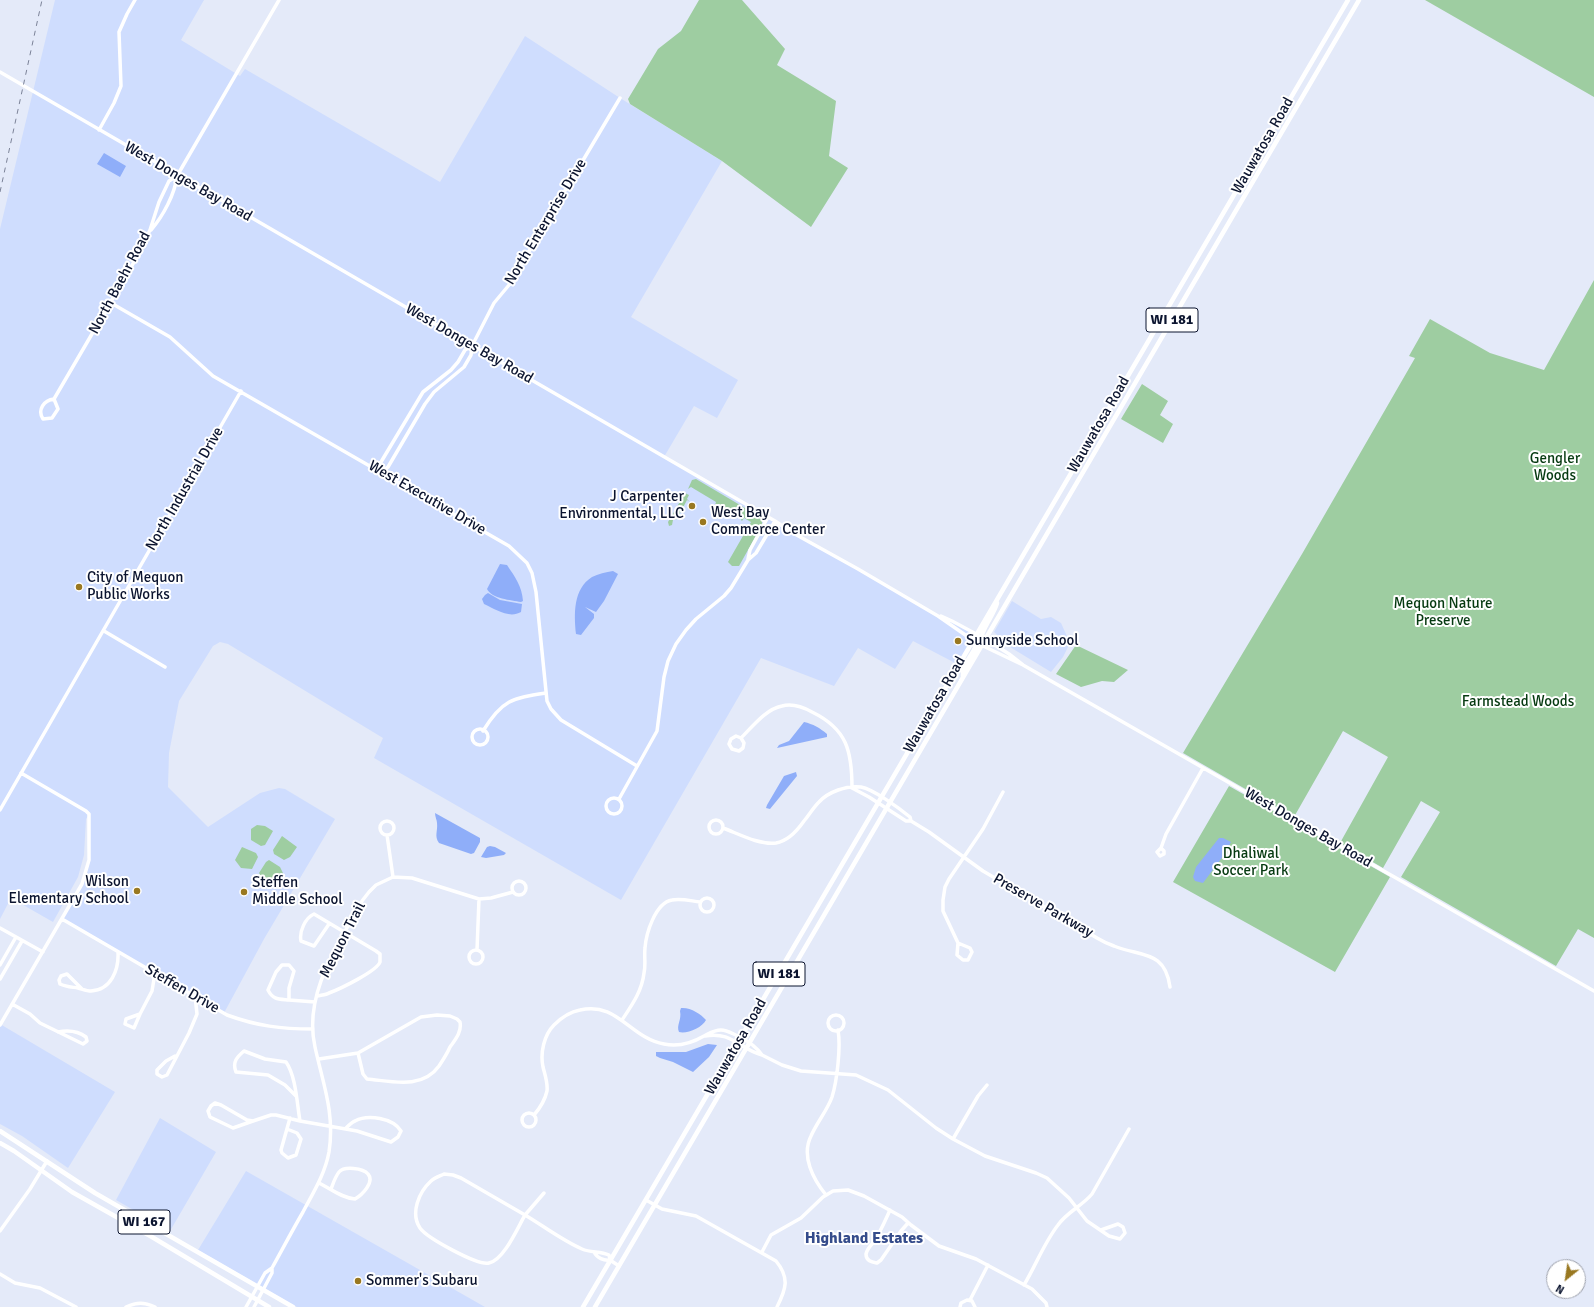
<!DOCTYPE html>
<html>
<head>
<meta charset="utf-8">
<style>
  body { margin:0 }
  #map { position:relative; width:1594px; height:1307px; overflow:hidden; background:#e4eaf9; font-family:Signika,sans-serif }
  canvas { display:block }
  .north { position:absolute; left:1546px; top:1259px; width:40px; height:40px; box-sizing:border-box; background:#fff; border:1px solid #9da1ac; border-radius:50%; rotate:210deg; font-size:11px; font-weight:700; line-height:16px; text-align:center; color:#0b142f }
  .north::after { content:''; display:block; margin:auto; width:14px; height:18px; background:#997821; clip-path:polygon(50% 0,100% 100%,50% 72%,0 100%) }
</style>
</head>
<body>
<div id="map">
<canvas width="1594" height="1307"></canvas>
<div class="north">N</div>
</div>
<script>
const c = document.querySelector('canvas').getContext('2d');
c.lineJoin = 'round';
function fillPath(path, color) { c.fillStyle = color; c.fill(path, 'evenodd'); }
function strokePath(path, color, width, dash) { c.strokeStyle = color; c.lineWidth = width; c.lineCap = dash ? 'butt' : 'round'; c.setLineDash(dash || []); c.stroke(path); }
function label(font, color, halo, rows, align = 'center') {
  c.font = font + ' Signika,sans-serif'; c.lineWidth = 4; c.setLineDash([]); c.textBaseline = 'middle'; c.strokeStyle = halo; c.fillStyle = color; for (const [text, x, y, turn = 0] of rows) {
    c.save(); c.translate(x, y); c.rotate((+turn || 0) * Math.PI / 180); c.textAlign = isNaN(turn) ? turn : align; if (halo) c.strokeText(text, 0, 0); c.fillText(text, 0, 0); c.restore();
  }
}
fillPath(new Path2D(`
  M55,0H204L181,40L240,76L245,69L440,182L525,36L620,98L722,161L631,317L738,380L717,418L694,406L664,457L938,616L977,634L959,665L913,641L895,669L858,648L834,686L761,658L621,900L374,758L383,738L228,644L220,642L213,646L179,701L169,753L168,787L208,827L260,793L279,788L285,789L335,819L264,939L224,1013L62,919L82,884L87,870L89,815L86,819L84,855L78,877L53,922L11,898L0,919V229Z
  M1012,601L1041,619L1051,617L1061,623L1070,643L1063,657L1051,672L1010,647L994,632Z
  M0,1024L115,1092L68,1168L22,1136L0,1124Z
  M160,1118L216,1152L170,1231L116,1200Z
  M246,1171L485,1307H297L198,1250Z`), '#cfddfe');
fillPath(new Path2D(`
  M699,0H742L785,49L777,65L836,101L829,156L848,168L811,227L722,161L630,104L628,99L658,49L681,31Z
  M1425,0H1594V97Z
  M1594,280V938L1578,929L1556,966L1401,877L1440,812L1421,801L1383,868L1340,843L1388,757L1343,731L1294,817L1183,753L1302,554L1415,358L1409,356L1430,319L1490,353L1544,370Z
  M1142,384L1168,401L1160,415L1173,424L1163,443L1121,419Z
  M696,479L762,518V525L739,566H732L728,562L751,522L744,518L742,521L741,520L742,517L719,504L717,506L715,505L716,502L691,487L688,489L692,480Z
  M685,493L689,495L687,499L690,502L687,500L677,519L673,520L672,525L669,526L668,522Z
  M1076,645L1128,670L1114,682L1102,681L1081,687L1056,674Z
  M1229,786L1390,877L1335,972L1173,882Z
  M257,825L265,826L273,831L265,845L261,846L251,840V829Z
  M282,836L297,847L290,857L284,860L274,854L273,850Z
  M242,847L256,853L258,857L252,869L241,868L235,860Z
  M269,860L280,867L283,873L274,887L265,883L259,873L266,862Z`), '#9ecda1');
fillPath(new Path2D(`
  M104,153L126,166L120,177L97,164Z
  M500,564L507,565C515,577 522,586 523,601L521,602C511,600 492,599 487,589Z
  M613,571L618,574L604,601L596,612L585,607L594,614V618L581,635L576,634C574,614 573,589 592,577C598,574 606,572 613,571Z
  M488,593L500,600L522,604L521,612C509,619 495,609 484,604L482,599L485,595Z
  M804,722C813,724 820,728 827,734V737L777,748L779,745L789,741Z
  M796,772L797,776L770,809L766,808L767,805L784,776Z
  M435,813L480,838V842L474,853L471,854L439,843C434,836 438,831 437,823C437,820 435,817 435,813Z
  M1219,838H1223L1231,842L1221,859L1203,883L1195,881L1193,877L1196,867Z
  M490,846L495,847L506,853L504,855L486,858L481,857L487,847Z
  M681,1008C690,1007 701,1014 706,1020C702,1028 687,1034 679,1032C676,1025 682,1020 680,1011Z
  M708,1044L717,1045L709,1057L693,1072L673,1062L660,1058L656,1056V1052H686Z`), '#8faef9');
strokePath(new Path2D(`
  M0,72L775,521L793,533L858,569L938,616L974,641
  M99,130L114,103L121,86L119,32L127,14L135,0
  M151,230C163,216 175,194 177,176
  M111,303L170,337L213,376L509,546L527,563L532,573L536,592L547,701L551,709L561,720L637,766
  M54,399L134,262L150,230L159,202L169,181L177,176L279,0
  M54,399L58,409L52,418L43,419C37,410 44,400 54,399Z
  M381,472L388,467L425,404L434,392L464,367L471,355L472,346L494,303L509,285L620,98
  M381,472V462L423,392L451,370L458,362L465,350L472,346
  M748,559L750,550L768,517
  M941,616L952,621L978,635
  M104,631L165,667
  M984,638L1009,654L1023,665L1594,991
  M981,645L1023,665
  M472 737a8 8 0 1 1 16 0a8 8 0 1 1-16 0Z
  M483,731C502,700 512,698 546,693
  M741,738L744,743L743,748L739,751L732,749L729,744L731,739L736,736L741,738C753,726 766,709 782,706C793,703 803,707 812,712C847,729 852,751 852,788
  M852,788L869,797L906,821H911L929,832L983,871L1097,938C1102,941 1108,944 1114,946C1141,957 1165,950 1170,987
  M606 806a8 8 0 1 1 16 0a8 8 0 1 1-16 0Z
  M619,799L657,731L664,677L668,661L676,644L686,630L696,619L724,596L731,588L748,560L756,553L775,521
  M0,810L241,391
  M709 827a7 7 0 1 1 14 0a7 7 0 1 1-14 0Z
  M380 828a7 7 0 1 1 14 0a7 7 0 1 1-14 0Z
  M723,828C739,834 759,845 776,843C788,841 797,831 804,821C809,815 813,808 819,802C828,792 847,785 861,787C873,789 899,808 910,817L911,821
  M387,835L393,877
  M1161,848L1164,851V854L1160,856L1157,852L1161,848L1166,834L1203,768
  M512 888a7 7 0 1 1 14 0a7 7 0 1 1-14 0Z
  M700 905a7 7 0 1 1 14 0a7 7 0 1 1-14 0Z
  M62,919L227,1015C257,1026 281,1029 313,1029
  M0,928L43,952
  M958,943L970,948L972,952L968,960H963L957,955L958,943L943,911V900L945,887L949,879L983,829L1003,792
  M477,950L479,899
  M469 957a7 7 0 1 1 14 0a7 7 0 1 1-14 0Z
  M0,965L16,937
  M0,979L22,941
  M82,989L67,974L61,976L59,980L60,984C66,987 72,987 78,988C82,989 87,991 91,991C111,990 119,970 118,952
  M317,996C321,995 326,995 329,993C340,989 377,971 380,962V954L376,951L314,914C305,918 299,932 301,941L314,946L329,924
  M289,1000C279,999 273,1000 268,990L276,972L282,965H289L294,971L289,988V1000L315,1002
  M12,1004L30,1014L40,1023L83,1044L87,1041L86,1037C78,1031 68,1030 58,1032
  M140,1014L126,1019L125,1024L134,1028L140,1014L152,991L155,973
  M828 1023a8 8 0 1 1 16 0a8 8 0 1 1-16 0Z
  M622,1020C632,1005 642,991 644,973C646,965 644,957 645,948C646,934 655,903 672,900C681,898 691,901 700,902
  M0,1025L82,884L89,860V814L86,811L21,773
  M762,1055L782,1065L801,1071L856,1075L888,1090L936,1128L953,1139L985,1156L1036,1173L1047,1178L1069,1198L1087,1221L1109,1236L1120,1239L1125,1233L1123,1227L1118,1224L1101,1230
  M175,1056L166,1061L157,1070V1074L162,1077L167,1075L189,1033L197,1014L195,996
  M319,1059L358,1053L363,1074L367,1079C391,1081 422,1090 439,1066C443,1060 447,1054 450,1047C455,1040 462,1032 460,1022L457,1019L450,1016L437,1015L421,1017L358,1053
  M296,1096L285,1085L268,1075L236,1072C232,1062 237,1057 244,1051L265,1059L286,1062C296,1076 297,1104 300,1121
  M522 1120a7 7 0 1 1 14 0a7 7 0 1 1-14 0Z
  M534,1115C540,1108 545,1100 547,1091C548,1083 545,1075 543,1067C540,1053 544,1035 554,1025C562,1017 569,1012 580,1010C617,1001 630,1038 664,1044C678,1047 692,1043 704,1036C710,1033 714,1030 721,1030C727,1030 733,1034 738,1036C748,1041 756,1046 762,1055C739,1049 732,1031 705,1036
  M253,1121L233,1128L210,1117L208,1111L211,1106L215,1103L221,1105L247,1120L253,1121L271,1115H276L300,1121L357,1131L391,1142L398,1137L401,1131C393,1118 368,1114 355,1121C352,1122 348,1126 345,1129
  M287,1129L297,1133L301,1139L296,1155L288,1158L282,1153L281,1150L290,1118
  M953,1139L978,1096L987,1085
  M444,1174L453,1175L461,1178L525,1215C518,1227 504,1260 489,1263C478,1266 427,1238 420,1228C410,1213 419,1192 431,1181C434,1178 440,1176 444,1174Z
  M319,1183C331,1189 342,1198 355,1199C362,1195 375,1182 368,1174C363,1168 344,1166 339,1172C335,1177 333,1184 331,1189
  M544,1193L525,1215C542,1225 563,1241 582,1249C591,1253 600,1251 609,1255L610,1260L619,1266
  M826,1195C813,1179 801,1156 811,1136C817,1122 827,1111 832,1097C837,1081 841,1047 838,1030
  M646,1200L662,1209L696,1216L776,1261C790,1278 786,1289 777,1307
  M890,1210C885,1221 880,1233 873,1243C870,1246 867,1250 866,1254C866,1261 872,1262 877,1263L881,1260L901,1231L908,1223
  M0,1231L30,1189L47,1161
  M594,1252C597,1258 604,1261 610,1260
  M762,1252L771,1235L801,1218L823,1197L833,1191L848,1190L864,1196L902,1217L911,1225L939,1246L976,1259L1032,1289L1046,1303L1047,1307
  M0,1274L15,1283L40,1288L76,1307
  M1024,1285C1036,1265 1044,1243 1058,1225C1067,1212 1082,1206 1092,1194L1129,1129
  M970,1300L988,1265
  M126,1307C137,1302 144,1302 155,1307
  M246,1307L265,1273L272,1268
  M254,1307L272,1273V1268C282,1250 292,1231 303,1212C313,1193 325,1174 329,1152C335,1113 323,1084 315,1047C303,994 338,945 362,901L369,892L376,885L393,877L412,878L479,899L491,898L513,892
  M960,1307L961,1303L967,1300L972,1301L975,1307`), '#fff', 3.5);
strokePath(new Path2D(`
  M982,646C977,633 994,616 997,603
  M963,676C962,661 978,652 978,637
  M0,1131L95,1193L293,1307
  M0,1143L14,1151L72,1192L152,1237L269,1307
  M583,1307L1348,0
  M595,1307L1359,0`), '#fff', 4.5);
strokePath(new Path2D(`
  M0,192L42,0`), '#7b8297', 1, [5, 5]);
for (const [x, y, r, color] of [
  [692,506,4,"#997821"],
  [703,522,4,"#997821"],
  [79,587,4,"#997821"],
  [958,641,4,"#997821"],
  [137,891,4,"#997821"],
  [244,892,4,"#997821"],
  [358,1281,4,"#997821"]
]) { const dot = new Path2D(); dot.arc(x, y, r, 0, 2 * Math.PI); c.fillStyle = color; c.fill(dot); strokePath(dot, '#fff', 1.5); }
for (const [x, y, w] of [
  [1172,320,52],
  [779,974,52],
  [144,1222,52]
]) { const box = new Path2D(); box.roundRect(x - w / 2, y - 12, w, 24, 3); c.fillStyle = '#fff'; c.fill(box); strokePath(box, '#0b142f', 1); }
label('bold 14px', '#0b142f', null, [
  ["WI 181",1172,320],
  ["WI 181",779,974],
  ["WI 167",144,1222]
]);
label('15px', '#0b142f', '#fff', [
  ["Wauwatosa Road",1263,146,-60],
  ["West Donges Bay Road",188,182,30],
  ["North Enterprise Drive",546,222,-59],
  ["North Baehr Road",120,283,-62],
  ["West Donges Bay Road",469,344,30],
  ["Wauwatosa Road",1099,425,-60],
  ["North Industrial Drive",185,489,-60],
  ["West Executive Drive",427,498,30],
  ["Wauwatosa Road",935,705,-60],
  ["West Donges Bay Road",1308,828,30],
  ["Preserve Parkway",1043,906,30],
  ["Mequon Trail",343,940,-63],
  ["Steffen Drive",182,989,30],
  ["Wauwatosa Road",736,1047,-60]
]);
label('15px', '#063a11', '#fff', [
  ["Gengler",1555,459],
  ["Woods",1555,476],
  ["Mequon Nature",1443,604],
  ["Preserve",1443,621],
  ["Farmstead Woods",1518,702],
  ["Dhaliwal",1251,854],
  ["Soccer Park",1251,871]
]);
label('15px', '#0b142f', '#fff', [
  ["J Carpenter",684,497,"right"],
  ["Environmental, LLC",684,514,"right"],
  ["West Bay",711,513],
  ["Commerce Center",711,530],
  ["City of Mequon",87,578],
  ["Public Works",87,595],
  ["Sunnyside School",966,641],
  ["Wilson",129,882,"right"],
  ["Elementary School",129,899,"right"],
  ["Steffen",252,883],
  ["Middle School",252,900],
  ["Sommer's Subaru",366,1281]
], 'left');
label('bold 16px', '#354c8b', '#fff', [
  ["Highland Estates",864,1239]
]);
</script>
</body>
</html>
